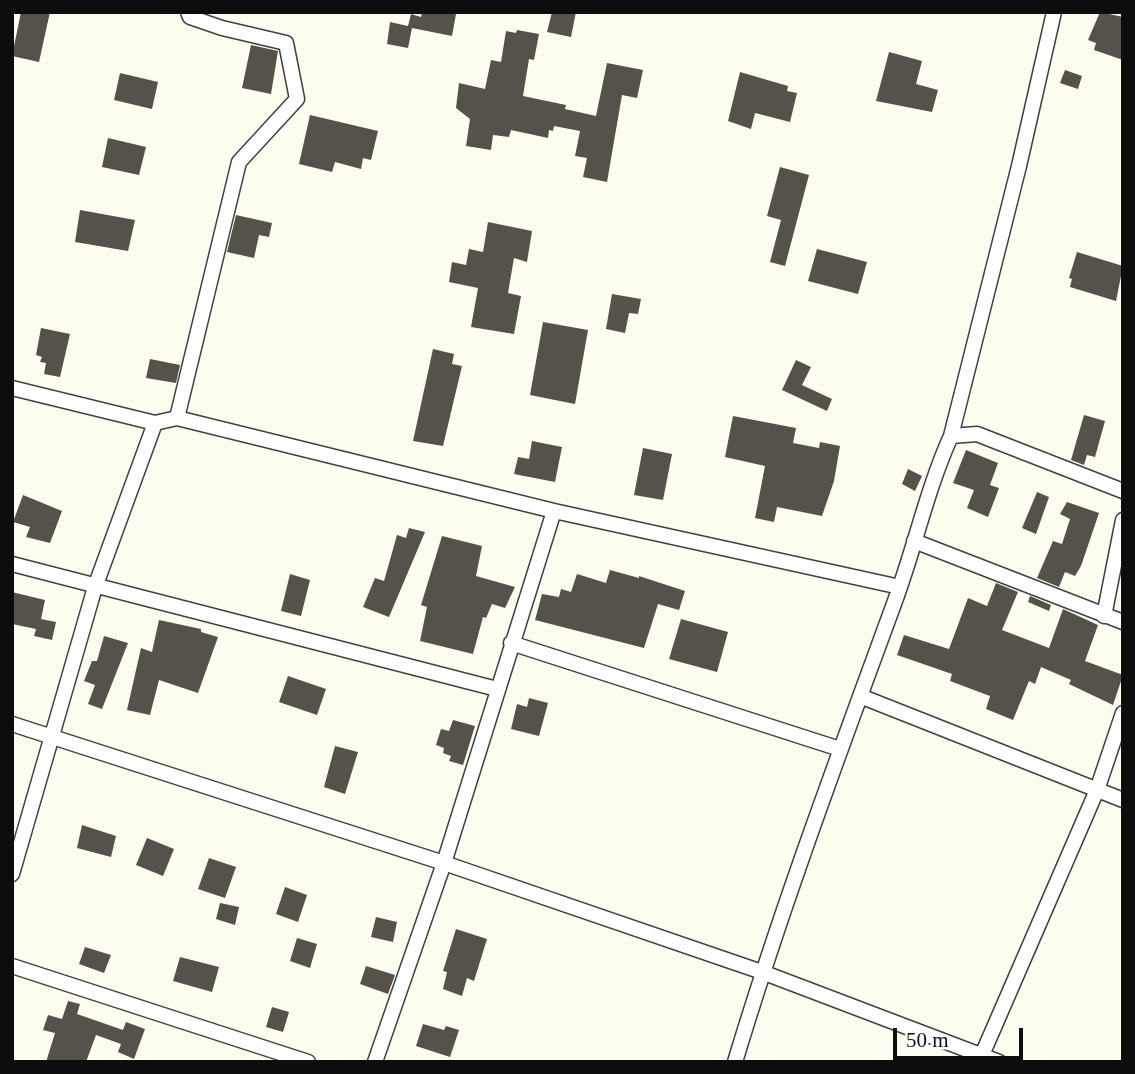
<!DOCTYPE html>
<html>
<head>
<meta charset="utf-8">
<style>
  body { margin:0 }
  #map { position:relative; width:1135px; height:1074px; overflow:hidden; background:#fdfdef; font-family:Georgia,serif }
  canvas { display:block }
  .frame { position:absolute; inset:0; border:14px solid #0d0d0d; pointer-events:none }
  .scale { position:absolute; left:893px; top:1028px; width:130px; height:32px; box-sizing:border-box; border:4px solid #0d0d0d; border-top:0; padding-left:9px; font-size:21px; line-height:24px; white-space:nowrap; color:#0d0d0d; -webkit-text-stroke:5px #fff; paint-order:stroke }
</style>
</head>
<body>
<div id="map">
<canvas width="1135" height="1074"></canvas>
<div class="frame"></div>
<div class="scale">50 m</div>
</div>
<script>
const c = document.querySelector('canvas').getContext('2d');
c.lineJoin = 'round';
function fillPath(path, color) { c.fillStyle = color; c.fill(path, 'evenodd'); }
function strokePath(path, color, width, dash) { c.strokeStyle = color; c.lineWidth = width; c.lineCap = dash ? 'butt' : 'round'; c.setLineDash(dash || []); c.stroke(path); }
fillPath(new Path2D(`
  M21,12H50L39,62L12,56Z
  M422,12L456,14L452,36L412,28L408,48L387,44L390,22L408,26L411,14L421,17Z
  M552,12H576L571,37L547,32Z
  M1100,12L1123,17V60L1094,50L1096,43L1088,40Z
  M517,30L539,34L534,60L529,59L523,96L566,105L565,109L596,116L607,63L643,70L637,98L622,95L607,182L583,177L587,158L575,156L580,131L554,126L553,131L549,130L548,138L511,130L509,137L493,135L491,150L466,146L470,119L456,108L459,83L485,89L491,60L501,62L506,31L516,33Z
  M251,45L278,51L271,94L242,88Z
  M889,52L922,61L916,84L938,90L932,112L876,101Z
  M1065,70L1082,76L1078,89L1060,83Z
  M740,72L788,86L787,91L797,93L790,122L755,113L751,129L728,121Z
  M120,73L158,82L152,109L114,100Z
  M310,115L378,131L371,160L363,158L361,169L335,162L332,172L299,164Z
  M108,138L146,147L139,175L102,167Z
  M780,167L809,175L785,266L770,262L781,220L767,216Z
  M80,210L135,220L128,251L75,242Z
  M236,215L272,223L269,237L259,235L254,258L227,252Z
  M488,222L532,231L527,262L514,258L508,293L521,296L514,334L471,327L478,288L449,282L452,262L466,265L469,249L483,252Z
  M817,249L867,262L858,294L808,281Z
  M1077,252L1123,266L1116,301L1070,287L1072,279L1069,278Z
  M612,294L641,299L638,314L629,313L625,333L606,329Z
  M543,322L588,330L575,404L530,395Z
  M41,328L70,334L60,377L44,374L46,363L40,362L42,357L36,355Z
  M433,349L454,354L452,364L462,366L443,446L413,441Z
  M150,359L180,365L176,383L146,378Z
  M796,360L811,367L802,385L832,399L827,411L782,390Z
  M1084,415L1105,421L1095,457L1087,455L1084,465L1071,460Z
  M733,416L796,428L793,443L819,448L820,442L840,446L834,481L822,516L777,507L774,522L755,518L765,466L725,457Z
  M532,441L562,447L555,482L514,474L518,457L529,459Z
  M643,448L672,454L663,500L634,495Z
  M966,450L998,463L990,485L999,488L988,517L967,508L974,490L953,483Z
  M908,469L922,476L915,491L902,484Z
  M1037,492L1049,497L1036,534L1022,528Z
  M23,495L62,511L50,543L26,537L30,527L13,522Z
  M1067,502L1099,513L1081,566L1075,576L1065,572L1059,587L1037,578L1053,541L1062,544L1070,519L1060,514Z
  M409,528L425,532L389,617L363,607L375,578L384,581L397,535L406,538Z
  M442,536L482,546L476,576L515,587L505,608L492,604L486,618L483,617L473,654L420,641L427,607L421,605Z
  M610,570L639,578V576L685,591L679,610L658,604L644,648L535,620L542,594L559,597L561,589L571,592L577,574L606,583Z
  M290,574L310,580L301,616L281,611Z
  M996,583L1018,592L1002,630L1049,648L1063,609L1098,625L1085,661L1123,675L1113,705L1069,684L1071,680L1041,667L1035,684L1029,681L1013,720L986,709L990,696L950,681L952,674L897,655L904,635L949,649L968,598L987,606Z
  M12,592L45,600L41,619L56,622L52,640L34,636L36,629L12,624Z
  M1030,596L1051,605L1049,611L1028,602Z
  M681,619L728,632L717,672L669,659Z
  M159,620L201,629V632L218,637L198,693L159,680L150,715L127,710L141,648L152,652Z
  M104,636L128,643L102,709L88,704L95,685L84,681L92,661H97Z
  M288,676L326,689L317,715L279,702Z
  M529,698L548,703L539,736L511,729L517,704L527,707Z
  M453,720L475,726L463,765L449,761L451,756L443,753L444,748L436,745L441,729L449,731Z
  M335,746L358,752L345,794L324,787Z
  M82,825L116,836L111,857L77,848Z
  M147,838L174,849L163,876L136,865Z
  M209,858L236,867L225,898L198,889Z
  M285,887L307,895L298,922L276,914Z
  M220,903L239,907L235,925L216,919Z
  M376,917L397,922L393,942L371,937Z
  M456,929L487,939L474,981L467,978L462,996L443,989L447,972L443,971Z
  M297,938L317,944L310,968L290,961Z
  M85,947L111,955L104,973L79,964Z
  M180,957L219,967L212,992L173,981Z
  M366,966L395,975L388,994L360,984Z
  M68,1001L80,1004L77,1014L123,1030L126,1022L145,1029L134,1059L118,1052L121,1044L96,1035L86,1062H46L55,1033L43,1030L48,1015L62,1019Z
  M272,1007L289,1012L283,1032L266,1027Z
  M423,1024L444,1030L446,1026L459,1030L450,1057L416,1046Z`), '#55514b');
const street = new Path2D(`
  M12,388L155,423L177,418L554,511L900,587
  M177,418L239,162L297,99L286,43L222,28L190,17L188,12
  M951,436L977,434L1123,491
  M914,541L1123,622
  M12,564L497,689
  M1104,616L1123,520
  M511,643L840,749
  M860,696L1123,800
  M12,724L444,863L762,972L999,1062
  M12,874L95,587L155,423
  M12,966L308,1062
  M375,1062L444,863L554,511
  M735,1062C782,906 839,754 895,601C915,547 927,489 951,436L1019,166L1054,12
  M979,1062L1097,790L1123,713`);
strokePath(street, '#404040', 17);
strokePath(street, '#fff', 14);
</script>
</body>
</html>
